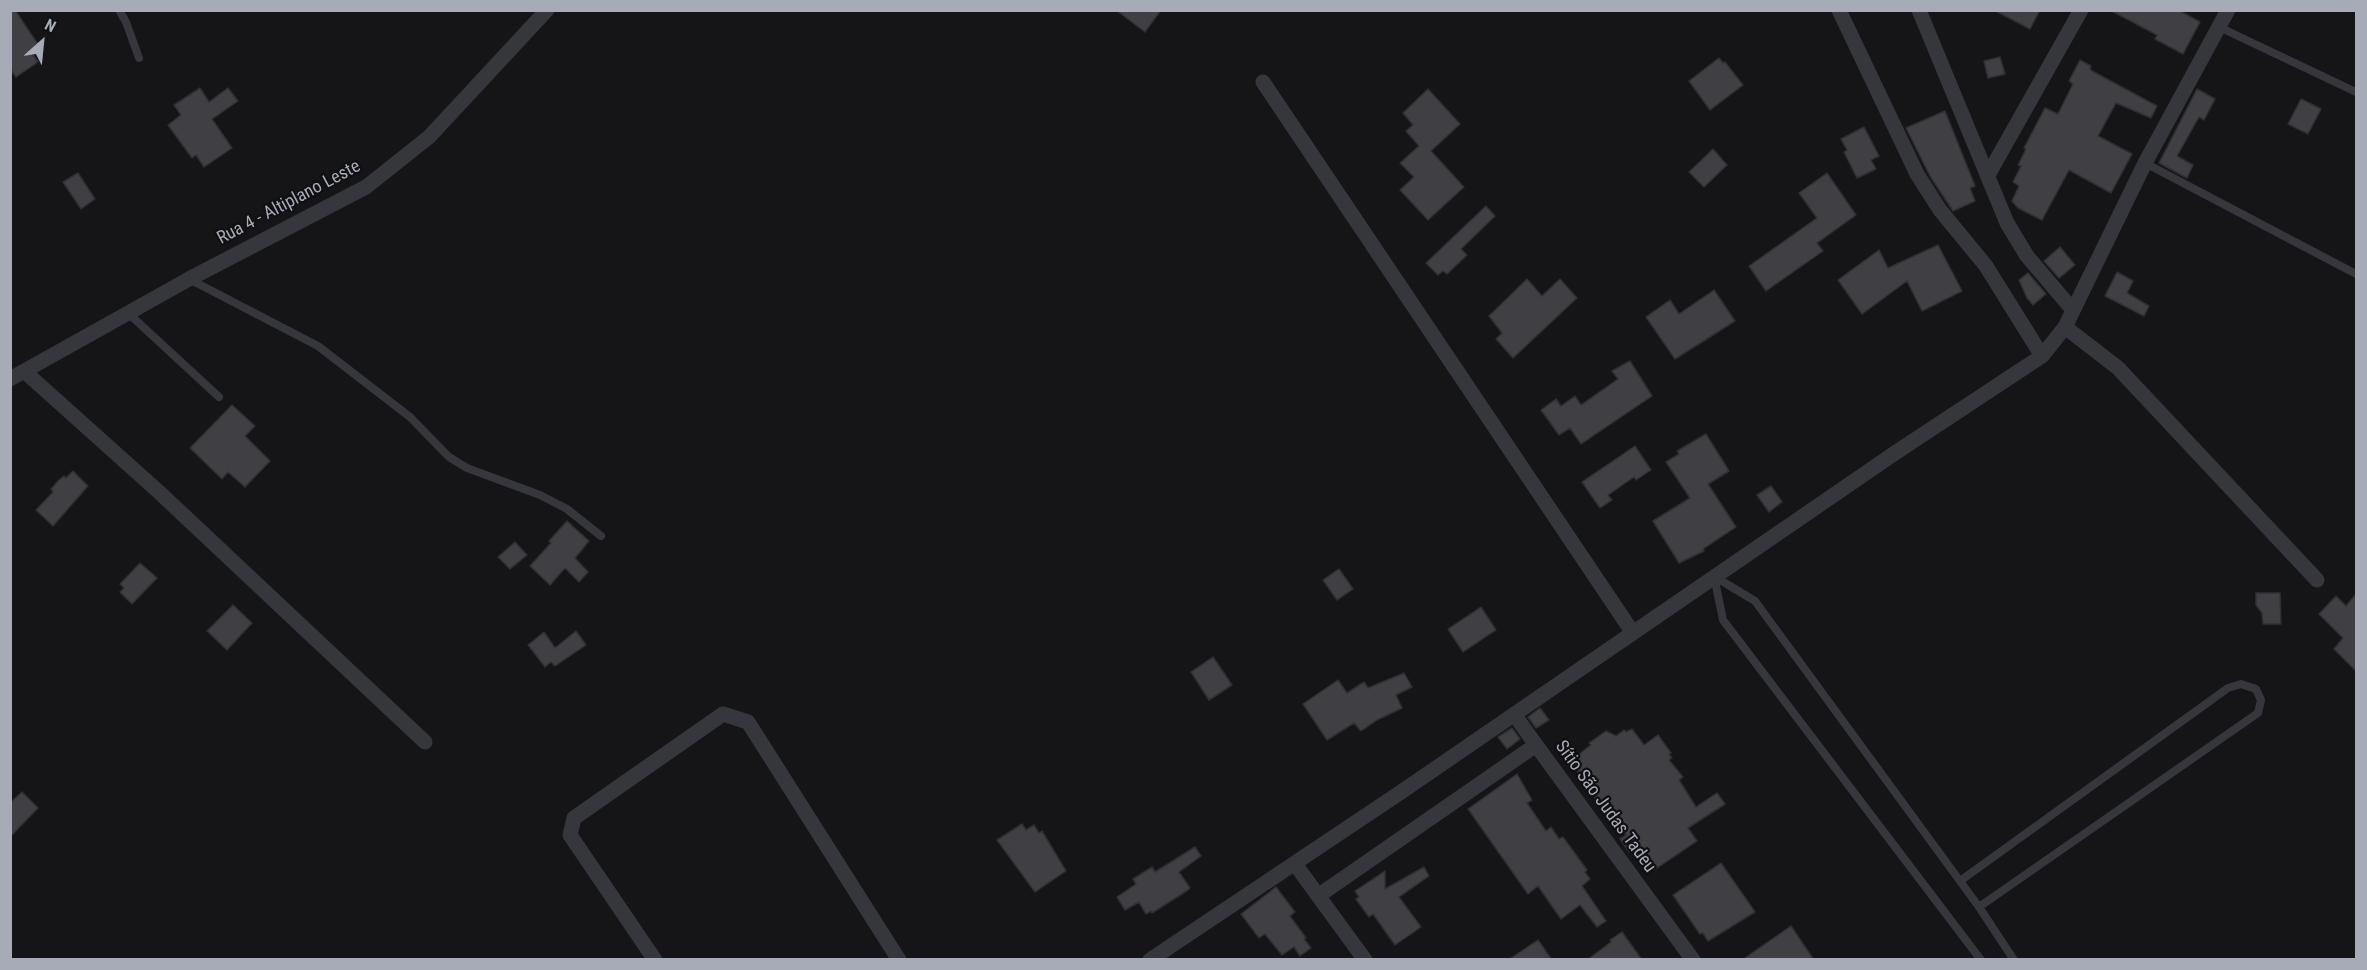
<!DOCTYPE html>
<html>
<head>
<meta charset="utf-8">
<style>
  body { margin:0 }
  #map { position:relative; width:2367px; height:970px; overflow:hidden; background:#151517; font-family:"Roboto Condensed",sans-serif }
  canvas { display:block }
  .frame { position:absolute; inset:0; border:12px solid #a7abb8; pointer-events:none }
  .north { position:absolute; left:12px; top:12px; width:60px; height:60px; -webkit-text-stroke:4px #101012; paint-order:stroke; rotate:27deg; font-size:16px; font-weight:700; line-height:24px; text-align:center; color:#a7abb8 }
  .north::after { content:''; display:block; margin:auto; width:21px; height:27px; background:#a7abb8; clip-path:polygon(50% 0,100% 100%,50% 72%,0 100%) }
</style>
</head>
<body>
<div id="map">
<canvas width="2367" height="970"></canvas>
<div class="frame"></div>
<div class="north">N</div>
</div>
<script>
const c = document.querySelector('canvas').getContext('2d');
c.lineJoin = 'round';
function fillPath(path, color) { c.fillStyle = color; c.fill(path, 'evenodd'); }
function strokePath(path, color, width, dash) { c.strokeStyle = color; c.lineWidth = width; c.lineCap = dash ? 'butt' : 'round'; c.setLineDash(dash || []); c.stroke(path); }
function label(font, color, halo, rows, align = 'center') {
  c.font = font + ' "Roboto Condensed",sans-serif'; c.lineWidth = 4.5; c.setLineDash([]); c.textBaseline = 'middle'; c.strokeStyle = halo; c.fillStyle = color; for (const [text, x, y, turn = 0] of rows) {
    c.save(); c.translate(x, y); c.rotate((+turn || 0) * Math.PI / 180); c.textAlign = isNaN(turn) ? turn : align; if (halo) c.strokeText(text, 0, 0); c.fillText(text, 0, 0); c.restore();
  }
}
const building = new Path2D(`
  M10,10H15L39,46L31,52L38,62L16,77L10,69Z
  M1116,10H1161L1145,32Z
  M1994,10H2040L2030,29Z
  M2110,10H2178L2200,22L2183,54L2155,39L2157,35Z
  M2000,57L2005,74L1988,78L1984,61Z
  M1719,58L1723,63L1725,62L1743,85L1710,110L1689,81Z
  M2080,60L2091,66L2090,69L2092,71L2157,106L2151,118L2116,103L2098,136L2132,154L2111,193L2069,170L2042,220L2018,208L2012,201L2019,186L2013,182L2021,166L2018,165L2026,149L2024,148L2045,108L2058,114L2073,84L2069,81Z
  M200,88L209,102L228,88L238,101L212,119L232,148L204,167L196,155L192,158L168,125L181,115L174,105Z
  M1428,89L1460,124L1431,151L1464,187L1428,220L1400,190L1414,177L1400,163L1419,146L1406,131L1413,125L1403,113Z
  M2197,89L2215,99L2204,120L2199,117L2177,156L2193,165L2187,178L2159,163Z
  M2301,99L2321,109L2308,134L2288,124Z
  M1945,111L1975,186L1970,188L1975,201L1953,211L1930,176L1906,128Z
  M1864,127L1879,156L1871,160L1876,169L1857,178L1844,152L1847,150L1841,139Z
  M1713,149L1727,165L1704,187L1689,172Z
  M78,173L95,199L81,209L63,182Z
  M1827,173L1856,215L1817,243L1823,251L1766,291L1749,266L1817,218L1799,193Z
  M1486,206L1495,216L1461,249L1467,255L1447,274L1443,271L1438,275L1426,263Z
  M1938,245L1962,291L1922,311L1907,281L1862,314L1838,280L1879,250L1888,268Z
  M2060,247L2075,265L2059,278L2044,261Z
  M2117,272L2133,281L2127,293L2149,306L2144,316L2105,296Z
  M2028,273L2046,294L2033,305L2027,298L2019,280Z
  M1527,279L1542,296L1560,279L1577,298L1513,358L1496,339L1502,333L1489,316Z
  M1714,290L1735,321L1675,359L1646,317L1670,300L1679,314Z
  M1630,361L1652,396L1581,444L1570,428L1559,435L1541,410L1556,399L1561,406L1575,396L1581,405L1618,379L1612,371Z
  M232,405L255,426L245,436L270,461L245,487L228,472L222,479L190,448Z
  M1706,434L1729,471L1708,484L1736,527L1703,549L1704,551L1679,563L1653,521L1690,498L1666,462L1679,454L1677,451Z
  M1635,446L1651,470L1636,480L1634,477L1608,495L1612,500L1600,508L1582,482Z
  M73,471L88,486L53,526L36,510L53,492L51,489L59,480L64,476L66,478Z
  M1771,486L1782,502L1769,512L1757,495Z
  M567,521L589,541L575,558L588,572L579,582L565,568L550,585L530,566L551,543L549,541Z
  M515,542L527,555L510,569L498,557Z
  M140,563L157,578L132,604L120,592L124,588L120,584Z
  M1339,569L1353,589L1337,600L1323,580Z
  M2256,593H2280L2281,624H2263L2262,613L2256,605Z
  M2356,594V671L2334,649L2343,638L2319,614L2336,596L2346,606Z
  M233,605L252,623L227,650L207,631Z
  M1481,607L1496,630L1463,652L1448,629Z
  M576,631L586,645L555,666L551,662L545,667L528,645L544,632L555,648Z
  M1213,657L1232,685L1209,700L1191,672Z
  M1404,673L1412,687L1396,695L1402,708L1377,720L1361,731L1354,723L1327,740L1303,704L1338,680L1347,693L1364,682L1368,688Z
  M1540,708L1549,720L1536,728L1528,717Z
  M1512,728L1520,739L1507,749L1498,737Z
  M1632,729L1644,745L1658,735L1671,753L1669,754L1672,758L1669,760L1683,777L1679,780L1696,807L1717,793L1725,804L1688,828L1697,841L1654,870L1646,858L1643,861L1635,848L1629,852L1620,839L1626,835L1601,802L1599,803L1572,764L1580,758L1578,755L1591,745L1589,743L1606,731L1616,736L1624,730L1626,732Z
  M1517,774L1532,800L1527,803L1546,831L1551,827L1559,839L1563,837L1587,870L1585,872L1590,879L1582,886L1606,921L1597,927L1580,905L1561,919L1538,886L1528,894L1468,809Z
  M22,792L38,808L10,837V803Z
  M1022,824L1026,830L1034,825L1039,833L1042,831L1066,871L1035,892L997,840Z
  M1195,847L1201,856L1179,872L1190,888L1188,890L1152,913L1151,911L1146,914L1139,902L1125,910L1117,897L1136,884L1133,879L1152,867L1155,872Z
  M1721,863L1755,912L1708,941L1703,933L1700,934L1673,895Z
  M1424,867L1429,876L1399,897L1421,927L1395,945L1373,914L1369,917L1356,899L1359,897L1355,891L1385,871V889Z
  M1276,887L1295,912L1290,916L1306,938L1304,939L1311,948L1300,956L1294,947L1282,955L1265,934L1259,938L1241,914Z
  M1791,926L1814,960H1742Z
  M1622,932L1642,960H1587L1611,942L1610,940Z
  M1538,940L1552,960H1508Z`);
fillPath(building, '#404044');
strokePath(building, '#302f33', 1.5);
strokePath(new Path2D(`
  M119,10L126,22L139,58
  M2219,27L2356,92
  M2145,163L2356,274
  M189,279L318,346L410,417L449,457L467,468L540,495L567,509L601,536
  M128,313L219,397
  M1714,576L1723,620L1981,960
  M1715,577L1755,601L1979,907L2014,960
  M1960,881L2228,688L2241,684L2256,689L2261,700L2258,713L1979,907`), '#36373c', 8);
strokePath(new Path2D(`
  M1839,10L1917,174L1940,210L1986,266L2042,356
  M1919,10L2007,223L2027,256L2072,309
  M1263,82L1633,633
  M1988,175L2081,10
  M2065,327L2118,368L2317,580
  M24,371L160,493L425,742
  M10,379L189,279L366,187L429,137L547,10
  M1514,714L1536,745
  M1295,864L1365,960
  M1318,896L1536,745L1693,960
  M655,960L570,835L574,818L723,714L748,722L899,960
  M1150,960L1404,790L1895,453L2042,356L2065,327L2145,163L2228,10`), '#36373c', 15);
label('18px', '#a7abb8', '#101012', [
  ["Rua 4 - Altiplano Leste",289,203,-28],
  ["Sítio São Judas Tadeu",1605,807,54]
]);
</script>
</body>
</html>
